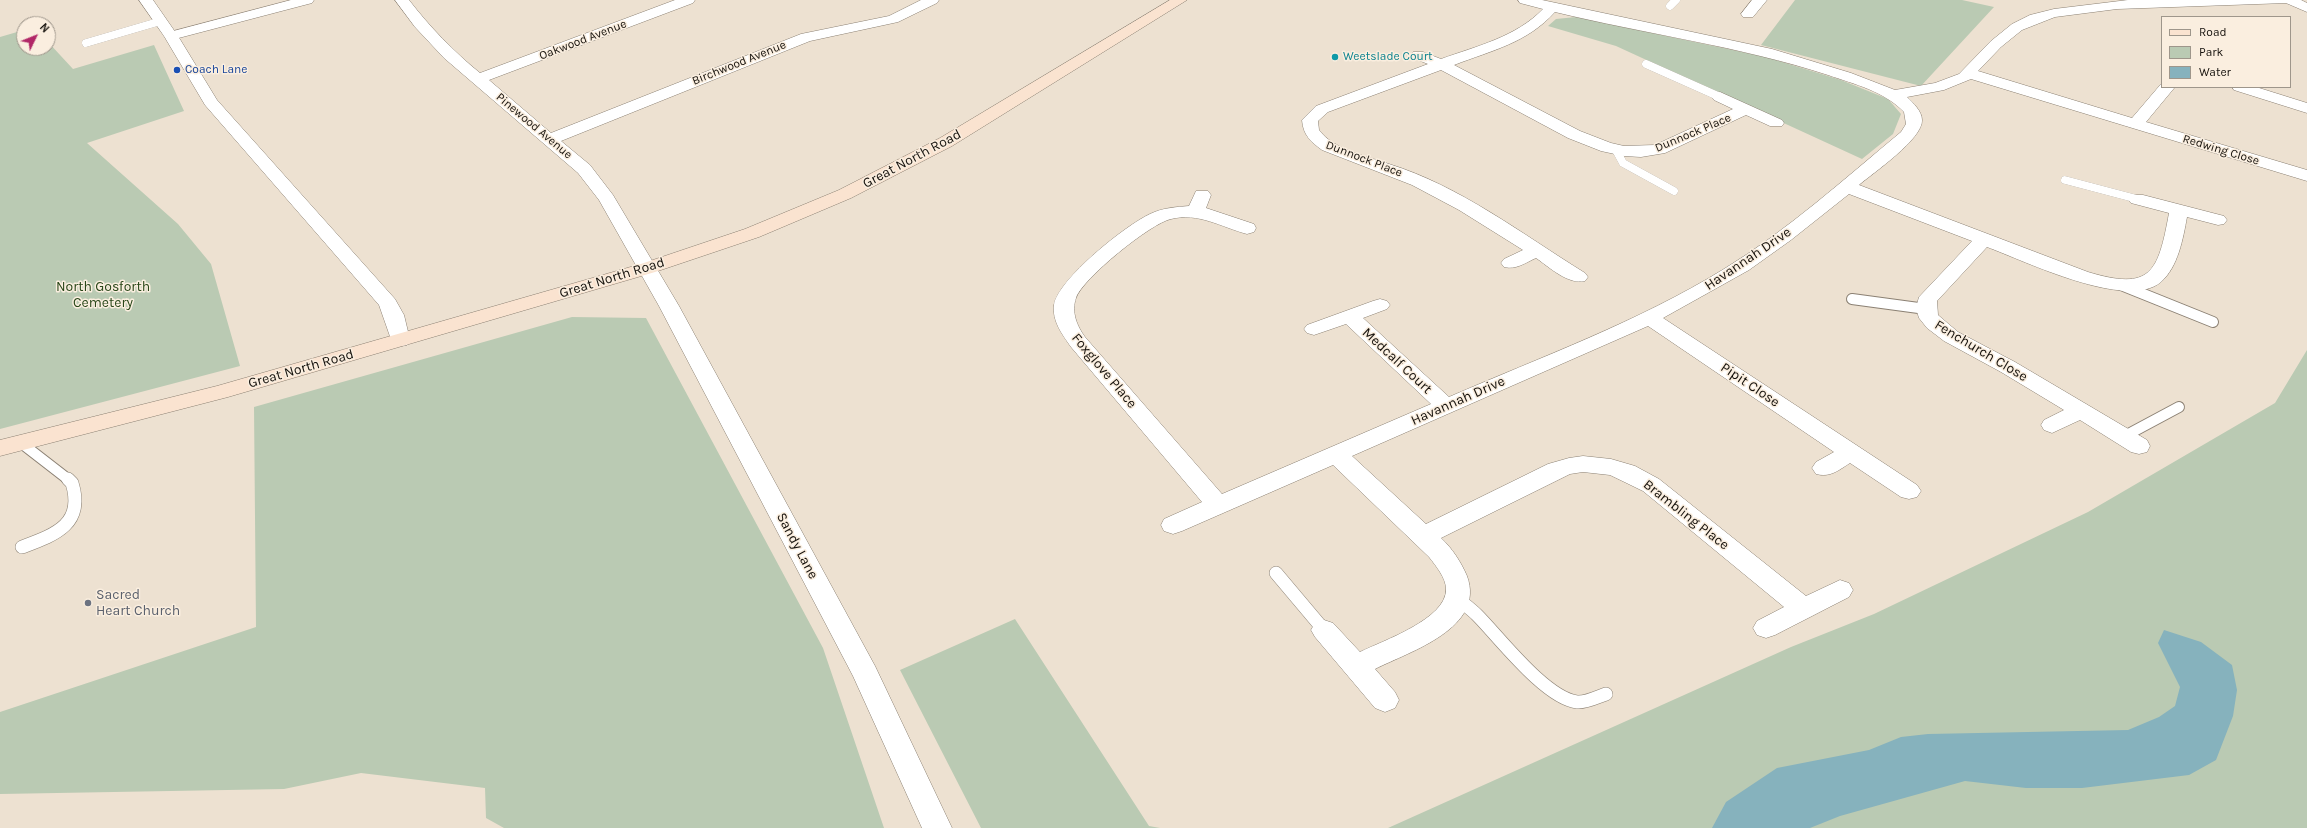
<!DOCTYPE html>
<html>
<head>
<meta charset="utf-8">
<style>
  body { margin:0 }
  #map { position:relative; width:2307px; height:828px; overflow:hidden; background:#ede1d1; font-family:Karla,sans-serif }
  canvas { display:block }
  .legend { position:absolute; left:2161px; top:16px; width:130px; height:72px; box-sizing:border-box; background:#faeedf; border:1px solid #9e968b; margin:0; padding:5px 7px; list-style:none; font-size:12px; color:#15110c }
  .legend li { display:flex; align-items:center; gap:8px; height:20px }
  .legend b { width:20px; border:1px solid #9e968b }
  .north { position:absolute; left:16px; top:16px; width:40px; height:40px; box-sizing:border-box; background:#faeedf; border:1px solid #9e968b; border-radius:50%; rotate:47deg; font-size:11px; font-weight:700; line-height:16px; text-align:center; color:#15110c }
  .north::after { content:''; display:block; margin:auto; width:14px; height:18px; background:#b12767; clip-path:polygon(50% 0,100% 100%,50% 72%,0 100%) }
</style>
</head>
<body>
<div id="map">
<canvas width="2307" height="828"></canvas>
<ul class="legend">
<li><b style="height:5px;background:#fae3d0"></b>Road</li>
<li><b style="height:11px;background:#bacab3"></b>Park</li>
<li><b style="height:11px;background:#86b2bd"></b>Water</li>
</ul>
<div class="north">N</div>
</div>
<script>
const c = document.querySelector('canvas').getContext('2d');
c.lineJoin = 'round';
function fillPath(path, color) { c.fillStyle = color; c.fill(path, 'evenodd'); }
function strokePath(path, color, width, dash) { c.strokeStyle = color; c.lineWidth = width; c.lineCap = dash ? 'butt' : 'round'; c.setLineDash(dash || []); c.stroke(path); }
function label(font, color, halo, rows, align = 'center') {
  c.font = font + ' Karla,sans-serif'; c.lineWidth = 3; c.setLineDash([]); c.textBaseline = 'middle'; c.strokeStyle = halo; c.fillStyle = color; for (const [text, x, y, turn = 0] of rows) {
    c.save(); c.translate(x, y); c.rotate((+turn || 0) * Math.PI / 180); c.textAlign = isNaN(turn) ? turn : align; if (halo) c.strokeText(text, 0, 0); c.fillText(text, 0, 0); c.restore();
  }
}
fillPath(new Path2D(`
  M1795,0H1962L1994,7L1921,86L1761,45Z
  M1576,17L1766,57L1841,80L1888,99L1901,114L1893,134L1862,159L1616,46L1548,26L1556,19Z
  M24,30V48H48V42L73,69L154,45L184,111L87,143L178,224L211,264L240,366L0,429V37Z
  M572,317L646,318L823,648L884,828H504L486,818L485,788L361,773L284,789L0,794V712L256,627L254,407Z
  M2307,350V828H1388L1791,647L1874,614L2088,512L2275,403Z
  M1015,619L1149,826L1160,828H981L900,670Z`), '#bacab3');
fillPath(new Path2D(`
  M2164,630L2201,642L2232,665L2237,690L2233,716L2216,760L2189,775L2082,788H2026L1965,781L1840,816L1810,828H1712L1726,802L1777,768L1869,750L1901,737L1928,734L2128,730L2159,717L2175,706L2180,687L2158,643Z`), '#86b2bd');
const serviceFar2 = new Path2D(`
  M1670,6L1676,0
  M86,43L161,21
  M1646,64L1720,97
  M1616,150L1623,163L1674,191
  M2065,180L2137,199`);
const serviceFar1 = new Path2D(`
  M2121,285L2213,322
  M1852,299L1926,309
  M2123,437L2179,407
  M20,442L69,480`);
const service = new Path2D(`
  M22,547C54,535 85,525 72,483L68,479
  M1276,573L1324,630
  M1458,599C1464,604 1471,609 1477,615C1499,637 1545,698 1577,702C1586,703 1597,697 1606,694`);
const minor = new Path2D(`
  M291,0H314L312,3L171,40L164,36L166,33Z
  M395,0H409C430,27 453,51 480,73L675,0H695L693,3L489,80L551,133L801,34L889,16L921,0H939L937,3L898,22L810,41L561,141L590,165L613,195L679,306L875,666L952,828H922L853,676L659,306L599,200L578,173L444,58L415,27Z
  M1518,0H1542L1772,49L1851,73L1895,90L1935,83L1959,74L1991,41L2012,24L2030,15L2054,9L2128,0H2301L2307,3V12L2286,3L2117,9L2055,17L2022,30L2001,47L1978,71L2132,118L2161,84L2162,87H2175L2146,122L2307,170V181L1971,79L1944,90L1907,97C1913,103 1922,111 1922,120C1923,139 1873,173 1859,185L2088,272C2151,291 2158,273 2169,213L2131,203L2128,199L2131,195H2143L2224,216L2227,220L2224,224L2218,225L2187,217C2183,239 2178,267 2161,282C2127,311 2025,261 1987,247L1937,301L1938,315L1958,332L2015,362L2147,440L2150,446L2147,452L2139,454L2131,452L2080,420L2052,433L2044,430L2041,425L2044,420L2064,410L2001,372L1944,341L1927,328L1919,318L1916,308L1919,297L1972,241L1849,194L1791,240L1749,270L1663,318L1917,485L1921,491L1917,497L1909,499L1901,497L1850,463C1839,470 1830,478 1816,474L1812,468L1816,462L1834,452L1648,326L1352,456L1426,524L1548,464L1569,458L1583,456L1611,459L1635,466L1659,479L1806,596L1840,580L1849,583L1853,590L1849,597L1775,635L1766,638L1757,635L1753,628L1757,621L1784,607L1643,491L1610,475L1583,472L1570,474L1441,538C1452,548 1461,562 1467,576C1486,628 1411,651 1375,669L1395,692L1399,700L1395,708L1385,712L1375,708L1315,637L1311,630L1315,623L1324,620L1333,623L1360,652C1382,641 1447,619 1446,589C1446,578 1436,566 1429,557L1333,465L1182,531L1173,534L1164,531L1161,525L1164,519L1202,502L1071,347C1062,334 1052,321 1054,305C1058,279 1126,225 1150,214C1162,208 1176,207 1189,206L1196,191H1208L1211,195L1206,208L1254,224L1256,228L1254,232L1247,234C1221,227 1198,212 1171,219C1151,223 1082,279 1076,298C1071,312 1077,326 1085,337L1222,494L1431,404L1346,324L1314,335L1307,333L1304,329L1307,325L1373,301L1380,299L1387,301L1390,305L1387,309L1363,318L1449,397C1541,357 1638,322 1724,269C1788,230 1843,180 1901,132L1906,124L1904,112C1884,91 1854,84 1828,75C1739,46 1646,34 1555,12C1527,43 1493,50 1454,65L1580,131L1611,143L1624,146L1655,145L1733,109L1714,100L1712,97L1714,94L1720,92L1782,120L1784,123L1782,126H1770L1746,115L1665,153L1641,157L1624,156L1601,151L1568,138L1441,70L1328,112L1318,121L1319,130C1334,150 1366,156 1389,164C1460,186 1522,234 1585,273L1588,277L1585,281C1568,285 1549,267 1536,258C1525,263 1516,270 1504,267L1501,263L1504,259L1523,250L1459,210L1412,185L1322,150C1311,142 1303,135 1302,120L1316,106L1428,64L1413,58L1410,55L1413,52H1423L1441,59C1477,46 1516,37 1543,9L1520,3Z
  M1752,0H1767L1753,17H1743L1741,14Z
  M2232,87H2256L2307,103V113L2234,90Z`);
const tertiary = new Path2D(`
  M139,0H153L178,36L217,100L395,299L404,315L410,340L407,345L400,346L393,345L379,305L205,105L164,36Z`);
const secondary = new Path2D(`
  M1170,0H1187L952,146L851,198L759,237L655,272L228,397L0,456V440L217,386L641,264L745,229L839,190L940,138Z`);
strokePath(serviceFar2, '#8b8073', 8);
strokePath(serviceFar1, '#8b8073', 12);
strokePath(service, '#8b8073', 14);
strokePath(minor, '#8b8073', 1);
strokePath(tertiary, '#8b8073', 1);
strokePath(secondary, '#8b8073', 1);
strokePath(serviceFar2, '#fff', 8);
strokePath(serviceFar1, '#fff', 10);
strokePath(service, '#fff', 13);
fillPath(minor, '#fff');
fillPath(tertiary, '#fff');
fillPath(secondary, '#fae3d0');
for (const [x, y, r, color] of [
  [1335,57,4,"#0f9aa8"],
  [177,70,4,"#1a4fb4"],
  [88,603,4,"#6b7280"]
]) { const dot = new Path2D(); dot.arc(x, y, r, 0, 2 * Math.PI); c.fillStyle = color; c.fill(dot); strokePath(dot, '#faeedf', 1.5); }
label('12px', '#15110c', '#faeedf', [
  ["Oakwood Avenue",583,40,-21],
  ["Birchwood Avenue",739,63,-22],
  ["Pinewood Avenue",534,126,40],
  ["Dunnock Place",1693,133,-23],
  ["Redwing Close",2221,150,17],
  ["Dunnock Place",1364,159,21]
]);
label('12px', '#0d838f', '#faeedf', [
  ["Weetslade Court",1343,57]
], 'left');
label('12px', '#164399', '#faeedf', [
  ["Coach Lane",185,70]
], 'left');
label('14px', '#15110c', '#faeedf', [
  ["Great North Road",912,159,-28],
  ["Havannah Drive",1748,259,-34],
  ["Great North Road",612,278,-17],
  ["Fenchurch Close",1981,351,31],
  ["Medcalf Court",1397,361,43],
  ["Great North Road",301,369,-16],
  ["Foxglove Place",1104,371,50],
  ["Pipit Close",1750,385,34],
  ["Havannah Drive",1458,401,-24],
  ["Brambling Place",1686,515,38],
  ["Sandy Lane",797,546,62]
]);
label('14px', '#284618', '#faeedf', [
  ["North Gosforth",103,287],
  ["Cemetery",103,303]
]);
label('14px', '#5b616d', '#faeedf', [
  ["Sacred",96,595],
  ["Heart Church",96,611]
], 'left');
</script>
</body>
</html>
